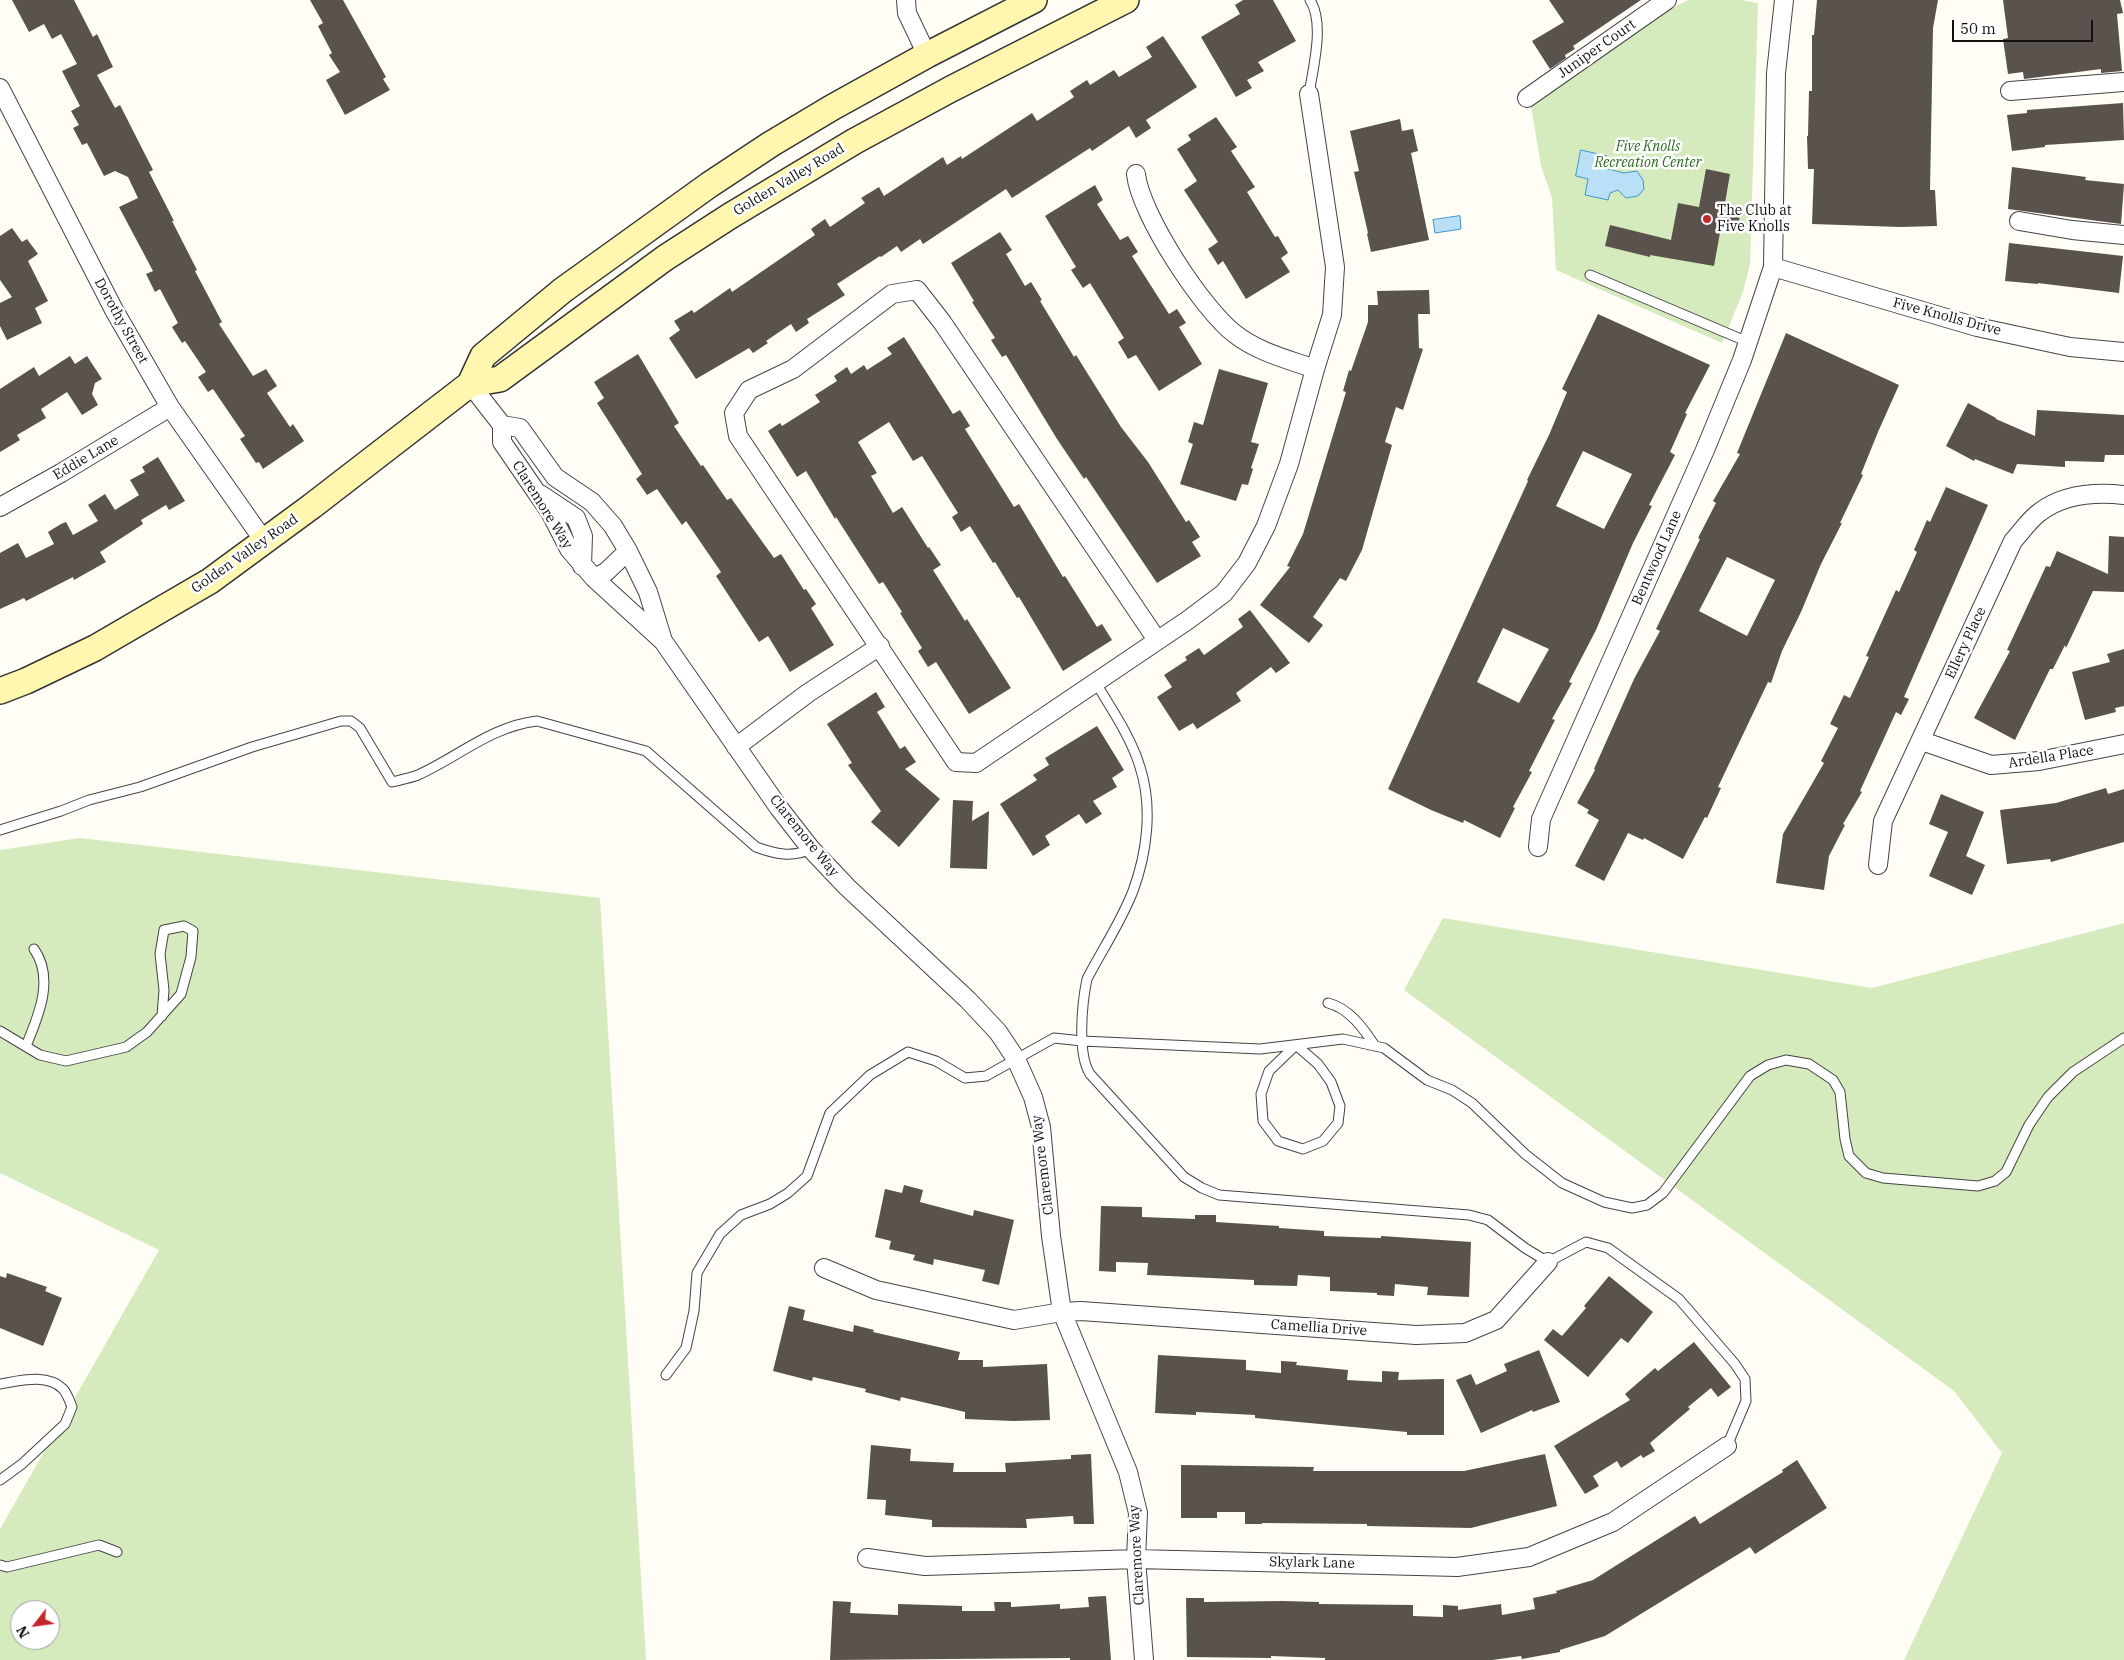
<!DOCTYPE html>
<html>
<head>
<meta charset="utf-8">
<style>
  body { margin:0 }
  #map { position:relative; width:2124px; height:1660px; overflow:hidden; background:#fffdf5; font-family:"IBM Plex Serif",serif }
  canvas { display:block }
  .north { position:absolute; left:10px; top:1600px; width:50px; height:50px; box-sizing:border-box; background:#fff; border:1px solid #a0a0a0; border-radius:50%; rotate:240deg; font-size:14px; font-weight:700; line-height:20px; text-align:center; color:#111 }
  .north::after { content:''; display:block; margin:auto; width:18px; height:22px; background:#c4262e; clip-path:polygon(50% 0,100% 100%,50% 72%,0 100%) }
  .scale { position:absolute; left:1952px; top:20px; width:141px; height:22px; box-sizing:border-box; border:2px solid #111; border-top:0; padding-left:6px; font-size:15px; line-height:18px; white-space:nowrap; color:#111; -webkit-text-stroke:4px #fff; paint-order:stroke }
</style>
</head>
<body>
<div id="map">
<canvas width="2124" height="1660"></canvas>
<div class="north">N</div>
<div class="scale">50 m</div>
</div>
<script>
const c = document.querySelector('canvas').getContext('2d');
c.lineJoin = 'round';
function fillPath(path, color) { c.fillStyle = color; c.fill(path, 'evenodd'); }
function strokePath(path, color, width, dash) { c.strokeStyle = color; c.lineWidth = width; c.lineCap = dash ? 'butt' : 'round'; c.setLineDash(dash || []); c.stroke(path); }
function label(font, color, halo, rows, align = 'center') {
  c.font = font + ' "IBM Plex Serif",serif'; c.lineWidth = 5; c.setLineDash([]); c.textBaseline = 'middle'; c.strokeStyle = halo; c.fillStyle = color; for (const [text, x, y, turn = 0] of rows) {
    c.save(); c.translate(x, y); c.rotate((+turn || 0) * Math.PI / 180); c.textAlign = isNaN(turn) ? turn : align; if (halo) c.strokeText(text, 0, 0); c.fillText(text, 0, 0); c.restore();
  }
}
fillPath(new Path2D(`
  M1688,0H1741L1758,3L1750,264L1743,292L1722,343L1556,270L1552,198L1541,166L1531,106L1676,6Z
  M80,838L600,898L646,1660H0V1529L159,1250L0,1173V850ZM20,1610H50V1640H20Z
  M1443,918L1872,988L2124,923V1660H1904L2002,1453L1954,1391L1404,990Z`), '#d5ebbd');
const water = new Path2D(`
  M1581,150L1607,156L1604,168L1624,173L1637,171L1643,180L1644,189L1638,196L1626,198L1618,190L1610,193L1608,200L1585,195L1588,179L1576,176Z
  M1460,216L1461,229L1435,233L1433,220Z`);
fillPath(water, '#b9e0f7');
strokePath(water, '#3f96cf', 1);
fillPath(new Path2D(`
  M12,0H74L93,37L97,34L113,67L97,75L115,108L120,105L153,170L149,172L174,221H172L197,270L195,271L222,322L219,324L253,376L266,369L277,386L267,393L290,427L293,424L304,441L263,469L259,462L256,463L240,439L245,436L213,389L208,392L198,377L206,372L185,341L182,343L172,327L178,323L160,289L155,292L146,274L153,271L119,207L138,198L128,177L115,171L104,176L87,143L82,145L73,128L79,125L71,111L80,106L62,71L77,64L61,34L52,39L44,24L29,32Z
  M310,0H343L386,77L383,79L390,90L345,115L326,80L340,72L329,55L332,53L318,26L323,23Z
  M1243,0H1273L1296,41L1258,62L1264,71L1247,80L1252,88L1236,97L1201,37L1240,14L1235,5Z
  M1549,0H1641L1573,46L1575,49L1565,55L1566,58L1550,69L1532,41L1564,22Z
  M1817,0H1938L1933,28L1930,190H1935L1937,226L1900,227L1812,224L1814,169H1808L1807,136H1808L1809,91H1812V35H1814Z
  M2003,0H2120L2123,13L2117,14L2122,71L2101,73V69L2024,79L2023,72L2008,74L2003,39L2008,38Z
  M1163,36L1197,87L1146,120L1151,128L1136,138L1129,126L1092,151L1090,148L1012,198L1006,189L923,244L920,239L901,252L897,246L881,257L880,256L837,284L845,295L807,319L809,323L796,332L791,324L766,341L768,343L753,353L749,348L696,379L669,338L680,330L674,321L692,310L694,313L730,288L732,292L815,235L811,229L825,219L830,227L865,203L861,198L879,187L884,196L943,157L947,165L961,156L962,159L1032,113L1037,121L1074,97L1070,91L1087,80L1090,85L1114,70L1119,77L1152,57L1146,47Z
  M2123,103L2124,140L2045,145V147L2012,151L2007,115L2027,113V110Z
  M1216,117L1237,147L1231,151L1255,187L1247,192L1275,237L1278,236L1288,253L1281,258L1290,272L1246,299L1223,261L1218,265L1208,249L1218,242L1184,190L1197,181L1177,149L1191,140L1188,135Z
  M1400,119L1402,131L1413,129L1418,151L1411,153L1429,240L1371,252L1367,234L1368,233L1354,172L1359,171L1350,131Z
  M2012,167L2086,177L2085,180L2124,184L2121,224L2008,209Z
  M1706,169L1730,174L1724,209L1740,212L1738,230L1721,227L1714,266L1650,255V257L1605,246L1610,225L1671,240L1678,203L1699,207Z
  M1095,185L1103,200L1097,204L1120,240L1128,236L1138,252L1132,256L1169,314L1177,309L1186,323L1179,327L1202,364L1159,391L1136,355L1128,359L1118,342L1124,338L1090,283L1083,288L1071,270L1076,267L1045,216Z
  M12,228L22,242L27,239L38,254L28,261L48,301L35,308L42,323L7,340L0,326V303L12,297L0,280V236Z
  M1000,232L1012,250L1006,254L1025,286L1031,282L1042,300L1040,301L1074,357L1076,355L1121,427L1148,462L1186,522L1189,520L1200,537L1192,542L1201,556L1157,583L1086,477L1084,479L1057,439L1006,355L1002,357L991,340L995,338L972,302L974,301L951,263Z
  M2009,243L2123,256L2119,293L2038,283V284L2005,281Z
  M1429,290L1430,314H1418L1419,348L1423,349L1403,410L1396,407L1385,442L1392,445L1362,550L1346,581L1340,578L1313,617L1323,625L1309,643L1260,605L1290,567L1287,566L1303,534L1346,392L1343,391L1349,370L1351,371L1368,322V305H1378L1377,291Z
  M1598,314L1710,365L1685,413L1687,414L1670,452L1675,455L1649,505L1652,506L1633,543L1596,630L1569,682L1572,683L1552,719L1555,720L1529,771L1532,772L1513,807L1515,808L1500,838L1464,820L1463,823L1431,810L1388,789L1528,481L1527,480L1549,435L1567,392L1562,389ZM1583,451L1632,474L1604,529L1556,506ZM1503,628L1549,649L1519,703L1477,682Z
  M1786,333L1899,385L1878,432L1861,474L1863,475L1840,523H1842L1821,564L1801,612L1782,651L1771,683L1768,682L1718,787L1721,788L1707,818L1705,817L1683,859L1644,838L1643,840L1628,833L1604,881L1575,866L1599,820L1587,813L1589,810L1577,803L1595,770L1594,769L1634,679L1660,631L1656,629L1700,539L1698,538L1716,503L1713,501L1740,454L1737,453ZM1727,557L1775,580L1747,636L1699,611Z
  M904,337L953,414L960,410L970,426L965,429L1014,507L1019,504L1063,577L1065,576L1097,627L1102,624L1112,640L1063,671L1019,597L1017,598L995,562L993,563L970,526L961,532L952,517L958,513L922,456L913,461L889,422L858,442L877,473L871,476L893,513L902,507L928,548L929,547L941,565L933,570L965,621L967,619L1011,688L969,714L936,662L928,667L918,651L922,648L900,613L902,612L883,582L879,584L836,517L835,519L806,471L797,477L768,431L780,423L782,426L820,402L815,395L837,381L834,376L847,367L851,374L864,365L867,370L892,354L887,348Z
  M638,354L679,423L674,426L701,466L703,465L727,500L731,498L774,558L781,554L804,590L806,589L816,604L811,608L834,645L790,672L768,636L759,642L716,576L721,572L686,521L682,525L657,489L647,495L636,479L642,474L597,403L604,398L594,382Z
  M70,356L75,364L87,356L102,379L95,383L92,394L98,405L82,415L67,392L41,409L46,418L17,435L20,440L0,452V389L34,367L39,376Z
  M1219,369L1268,383L1251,442L1259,444L1251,468L1253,469L1248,485L1242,484L1236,501L1180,484L1193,444L1188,442L1194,422L1203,425Z
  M1968,403L1996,418V419L2035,436L2037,410L2124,415V455H2105L2104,462L2065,461V467L2017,464L2013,474L1975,459L1974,461L1946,446Z
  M158,457L185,501L169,510L166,505L141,520L143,524L100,552L106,562L74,580L73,577L26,601L24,598L0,609V553L18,543L26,558L54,544L48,532L61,524L66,522L73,535L98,521L88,505L105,494L115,510L139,495L130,480L145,472L142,467Z
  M1946,487L1988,505L1904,697L1909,699L1901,715L1896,712L1860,791L1862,792L1843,824L1845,825L1829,856L1824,890L1776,883L1783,834L1824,763L1821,761L1838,728L1830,724L1844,695L1850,698L1869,657L1866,656L1896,590L1899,592L1917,552L1914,550L1927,520L1930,522Z
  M2109,536L2124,537V592L2093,591L2066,648L2065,645L2053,669H2050L2015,740L1974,718L2010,651L2007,650L2046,566L2050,567L2057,551L2108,574Z
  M1250,610L1290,663L1276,673L1271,667L1236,693L1241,701L1197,729L1193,723L1179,731L1157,697L1172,687L1164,675L1187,660L1185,657L1199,648L1204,655L1243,627L1238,619Z
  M2124,649V706L2115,708L2116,712L2085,720L2072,672L2110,662L2107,654Z
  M876,692L885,707L877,712L900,749L905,746L916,762L905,769L940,799L899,847L871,822L881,811L848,765L852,763L827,724Z
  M1097,726L1124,770L1112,778L1117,787L1093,801L1102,814L1086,824L1079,814L1045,836L1050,845L1033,856L1000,804L1037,780L1033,775L1049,765L1045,758Z
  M2106,788L2108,794L2124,789V842L2051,862L2050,859L2007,864L2000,810L2056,803Z
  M1941,794L1984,812L1966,856L1985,865L1972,895L1929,876L1948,832L1929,824Z
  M953,800L973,801L972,821L989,811L987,869L950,868Z
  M904,1185L923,1190L920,1202L973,1216L974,1210L1014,1220L999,1285L982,1281L985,1270L934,1259L933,1265L913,1260L915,1255L889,1249L891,1241L875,1237L885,1189L902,1193Z
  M1101,1206L1142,1207V1217L1195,1219V1215H1216V1222L1279,1226V1228L1324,1231V1236L1381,1238V1236L1471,1242L1469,1297L1427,1295L1428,1287L1395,1284L1394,1296L1377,1295V1293L1330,1291V1277L1298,1275L1297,1286L1254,1285V1280L1147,1275L1148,1263L1116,1262V1272L1099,1271Z
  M7,1273L47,1287L45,1291L62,1298L43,1346L0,1328V1276L6,1278Z
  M1609,1276L1653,1312L1628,1343L1621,1338L1588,1377L1544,1340L1553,1329L1562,1336L1586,1308L1584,1306Z
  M789,1306L805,1310L803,1320L853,1332L854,1325L874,1330L873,1332L960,1352L958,1360H983V1367L1047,1364L1050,1420L1013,1421L965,1419V1412L901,1397L900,1401L865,1392L866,1389L813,1377L812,1381L773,1371Z
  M1694,1342L1731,1387L1718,1397L1711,1388L1688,1407L1690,1409L1650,1443L1655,1451L1643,1458L1641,1455L1621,1468L1617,1461L1593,1476L1599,1486L1585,1494L1554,1446L1630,1400L1625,1394L1655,1368L1658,1371Z
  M1539,1350L1560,1402L1533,1412L1532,1410L1481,1433L1456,1380L1471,1374L1476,1385L1507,1371L1504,1364Z
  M1158,1355L1246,1360V1370L1281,1373V1361L1297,1362L1296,1365L1348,1370L1347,1380L1382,1382V1371L1399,1372L1398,1380L1444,1379V1435H1407V1432L1255,1418V1415L1196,1412V1415L1155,1413Z
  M871,1445L911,1449L910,1461L954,1463L953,1472H1006L1005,1463L1071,1459V1455L1091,1454L1094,1524H1074L1073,1516L1026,1519L1027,1528L932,1527V1520L885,1515L886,1500L867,1499Z
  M1545,1454L1557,1506L1471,1528L1367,1526V1524L1262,1523V1524H1245V1512H1217V1518H1181V1465L1314,1467L1313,1471H1464Z
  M1797,1460L1827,1508L1755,1554L1750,1547L1605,1636L1560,1650V1652L1522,1659L1521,1656L1492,1660H1325V1658L1271,1656V1658L1187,1657L1186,1598H1204V1602L1282,1601L1319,1602V1604L1413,1605V1616L1443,1617V1605L1458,1606V1610L1501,1604L1502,1615L1535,1609L1533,1598L1557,1593L1556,1591L1593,1580L1695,1516L1700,1524L1783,1472L1782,1470Z
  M1106,1596L1111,1660H1070V1658L830,1660L833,1601L851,1602L850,1613L898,1615V1604L962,1606V1611H995L994,1602H1011V1607L1060,1604V1609L1089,1607L1088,1597Z`), '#5a524d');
const service = new Path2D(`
  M1309,94C1313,68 1325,23 1310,0
  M1590,275L1748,342
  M1096,683C1112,710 1131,737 1140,767C1153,807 1147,853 1133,891C1121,922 1102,950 1087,979C1082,1003 1077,1054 1090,1074L1184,1177L1202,1188L1219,1195L1469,1215L1488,1220L1525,1248L1548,1262L1586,1242L1608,1248L1679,1299L1735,1364L1745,1379L1746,1401L1727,1446
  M0,830L61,811L89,800L140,787L252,747L341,721H351L360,728L392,782C400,780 410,778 418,775C458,757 492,726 537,721L646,751L756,847C775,854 792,858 811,849
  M1328,1003C1349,1008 1364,1029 1375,1046
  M0,1031L40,1055L66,1061L126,1047L147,1032L181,994L191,957L193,931L184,926L164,930L160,954L164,990L162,1016
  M1296,1045L1318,1064L1331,1082L1340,1106L1338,1123L1323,1141L1303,1149L1278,1141L1263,1121L1261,1094L1269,1071Z
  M26,1046C38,1017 55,979 34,949
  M666,1375L686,1348L694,1311L697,1273L720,1234L741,1215L770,1204L788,1193L807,1176L830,1113L870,1075L908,1052L936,1061L965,1078L986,1076L1054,1038L1082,1041L1260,1049L1343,1039L1384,1048L1427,1080L1452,1090L1472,1103L1525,1154L1562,1183L1604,1202L1632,1208L1647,1205L1663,1193L1750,1076L1768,1065L1786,1060L1809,1064L1833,1080L1840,1092L1845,1139L1849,1156L1866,1173L1883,1178L1978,1186L1995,1181L2006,1172L2029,1125L2048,1097L2073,1072L2124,1038
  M0,1384C19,1381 47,1373 63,1389C67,1393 70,1402 72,1407L65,1424L22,1464L0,1480
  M0,1565L7,1567L99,1545L117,1552`);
const minor = new Path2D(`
  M906,0L907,13L927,55
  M0,88L114,310L170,407L264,541
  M2010,91L2124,82
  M1527,98L1667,0
  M1136,174C1140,214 1203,310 1235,334C1258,352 1287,359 1315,369
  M2019,221L2072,230L2124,235
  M1773,267L1977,327L2070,347L2124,352
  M470,384L502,425V442L550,512L569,549L594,578L606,572L628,551L613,526L592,502L555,477L520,428L502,425
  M540,494L576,518L583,536L582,566
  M0,507L61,473L170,407
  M594,578L663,641L648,592L628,551
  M1157,640L942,322L917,290L892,294L793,369L749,390L734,413L738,436L956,762L976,763L1188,620L1224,593L1247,563L1266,526L1289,464L1315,369L1332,315L1335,267L1309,94
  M663,641L779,808L811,849L847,887L968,1000L998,1032L1016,1059L1033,1097L1041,1127L1051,1236L1062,1312L1128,1472L1138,1513L1136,1559L1144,1660
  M1922,741L1991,765L2039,761L2124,744
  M736,747L808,693L880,646
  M1538,847L1541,819L1705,450L1742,360L1773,267L1776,73L1784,0
  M1878,865L1883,821L2013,541C2022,531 2030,519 2040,512C2064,494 2096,492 2124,495
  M824,1268L876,1290L1014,1320L1062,1312L1081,1311L1416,1335L1465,1333L1496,1320L1548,1262
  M867,1558L925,1566L1136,1559L1457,1567L1529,1557L1613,1522L1727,1446`);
const secondary = new Path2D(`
  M470,384L483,356L563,290L709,185L771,144L833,107L927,55L1034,0
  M0,691L26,681L95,648L210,581L312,506L470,384L500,379L665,258L730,216L855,141L951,89L1126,0`);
strokePath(service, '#444', 11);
strokePath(minor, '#444', 20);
strokePath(secondary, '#333', 28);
strokePath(service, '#fff', 9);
strokePath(minor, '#fff', 18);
strokePath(secondary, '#fff6b0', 25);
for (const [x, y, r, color] of [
  [1707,219,5,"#c4262e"]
]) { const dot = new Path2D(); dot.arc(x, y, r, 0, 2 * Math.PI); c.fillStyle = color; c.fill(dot); strokePath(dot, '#fff', 2); }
label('14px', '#111', '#fff', [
  ["Juniper Court",1597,49,-35],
  ["Golden Valley Road",789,180,-31],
  ["Five Knolls Drive",1947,317,15],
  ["Dorothy Street",121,321,61],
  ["Eddie Lane",86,458,-31],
  ["Claremore Way",542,505,58],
  ["Golden Valley Road",245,554,-35],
  ["Bentwood Lane",1657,558,-66],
  ["Ellery Place",1966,643,-65],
  ["Ardella Place",2051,757,-9],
  ["Claremore Way",804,836,51],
  ["Claremore Way",1043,1165,-97],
  ["Camellia Drive",1319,1328,4],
  ["Claremore Way",1137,1555,-93],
  ["Skylark Lane",1312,1563,1]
]);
label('italic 14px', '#2f6b1f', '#fff', [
  ["Five Knolls",1648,147],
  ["Recreation Center",1648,163]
]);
label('14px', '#111', '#fff', [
  ["The Club at",1717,211],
  ["Five Knolls",1717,227]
], 'left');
</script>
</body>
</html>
